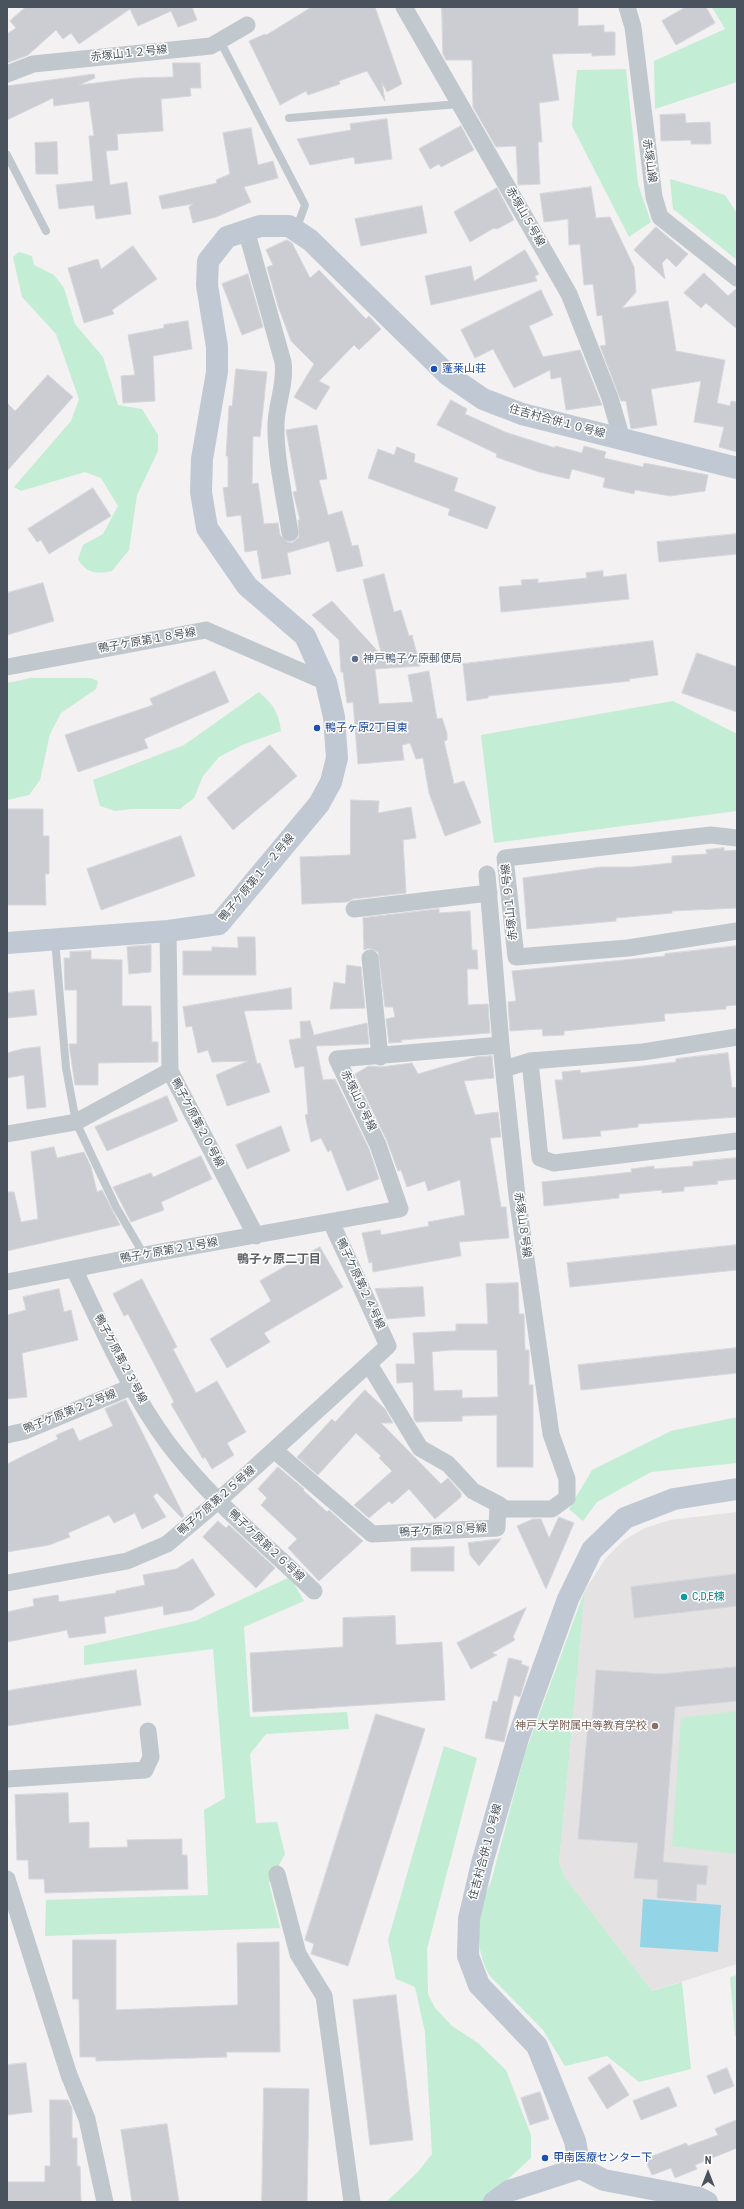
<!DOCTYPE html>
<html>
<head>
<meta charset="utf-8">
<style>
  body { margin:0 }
  #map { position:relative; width:744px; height:2209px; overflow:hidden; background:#f3f1f1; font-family:"Roboto Condensed",sans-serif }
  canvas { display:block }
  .frame { position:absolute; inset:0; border:8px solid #4a535d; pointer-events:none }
  .north { position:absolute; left:688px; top:2153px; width:40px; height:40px; -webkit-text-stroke:3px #fff; paint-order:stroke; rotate:0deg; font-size:11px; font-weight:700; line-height:16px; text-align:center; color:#4a535d }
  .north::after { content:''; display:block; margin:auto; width:14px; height:18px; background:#4a535d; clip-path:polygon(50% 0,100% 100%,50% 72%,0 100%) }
</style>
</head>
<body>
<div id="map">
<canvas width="744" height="2209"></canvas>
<div class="frame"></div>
<div class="north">N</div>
</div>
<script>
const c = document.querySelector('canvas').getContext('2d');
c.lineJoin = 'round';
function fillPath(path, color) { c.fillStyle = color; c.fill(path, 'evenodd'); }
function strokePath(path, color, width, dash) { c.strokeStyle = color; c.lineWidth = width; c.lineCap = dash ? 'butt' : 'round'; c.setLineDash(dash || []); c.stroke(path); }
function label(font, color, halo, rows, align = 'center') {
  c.font = font + ' "Roboto Condensed","Noto Sans JP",sans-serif'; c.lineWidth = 3; c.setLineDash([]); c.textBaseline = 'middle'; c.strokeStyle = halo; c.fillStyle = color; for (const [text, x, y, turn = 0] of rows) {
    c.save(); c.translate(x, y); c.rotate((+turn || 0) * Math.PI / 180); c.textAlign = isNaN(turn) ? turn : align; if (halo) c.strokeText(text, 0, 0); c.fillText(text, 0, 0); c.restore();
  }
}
fillPath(new Path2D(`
  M737,1512V1964L652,1991L566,1879L559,1861L585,1590L606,1558L623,1541L645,1528L670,1520Z`), '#e4e2e2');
fillPath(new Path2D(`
  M712,7H737V82L655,109L654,61L725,29Z
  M626,69L638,184L651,222L629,237L572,126L577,70Z
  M670,179L725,195L737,213V260L673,209Z
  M19,252L32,256L34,265L54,275L64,288L75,324L103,357L118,405L142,409L158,435V451L137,495L129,550L112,571C98,574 86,574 78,559L83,545L103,534L118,506L101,478L85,472L21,491L14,487L71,421L79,399L56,334L22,297L13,257Z
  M31,678H91L98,681L96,689L61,713L50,734L40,780L29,795L7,800V683Z
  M259,692C273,704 279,713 281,731L242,745L219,757L203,776L194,798L180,809H131L115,811L100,806L93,780L184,745Z
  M673,701L737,734V811L494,843L481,735Z
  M737,1417V1463L651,1472L597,1502L583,1521L569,1509L592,1470L671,1431Z
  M290,1577L304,1601L244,1627L250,1717L347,1712L349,1729L266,1734L250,1754L256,1823L277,1822L285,1854L269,1883L280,1928L45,1936L46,1900L208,1895L204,1810L225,1798L213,1649L84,1665V1646L195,1621Z
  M585,1590L559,1862L566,1879L652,1991L682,1982L691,2069L639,2082L607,2056L565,2066L543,2030L490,1976C473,1948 477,1910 491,1882L525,1753Z
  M737,1711V1854L672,1846L681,1718Z
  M444,1746L477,1758L427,1949L428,1994L435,2008L452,2026L478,2043L506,2070L531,2135V2158L483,2202H386L417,2173L432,2154L425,2032L415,1987L396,1979L388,1940Z
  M737,1975V2037L735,2036L730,1977Z`), '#c3edd4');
fillPath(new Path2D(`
  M643,1899L721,1905L718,1952L640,1947Z`), '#93d4e7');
const building = new Path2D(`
  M26,7H192L197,20L178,27L171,11L138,26L130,9L79,44L71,33L63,39L56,30L28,55L7,63V34L16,28L10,21Z
  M312,7H375L402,84L387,92L382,83L385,101L367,71L339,81L340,84L308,95L306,91L280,105L249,41L265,34L266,35Z
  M442,7H578V26L604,25V32H615V55L592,56V53L552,54L559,100L539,103L542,142H538L540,184L518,185L516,146L496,147L473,107L472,60H446L443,54Z
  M686,7H706L715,23L676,45L662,21Z
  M173,63H200L201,88H190L191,96L161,99L163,131L117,134L118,150L106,151L110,185L127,182L131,214L96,219L94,205L59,209L56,185L93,181L89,136H94L89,101L54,106L53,98L7,120V86L94,74L95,78L79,85L136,78L173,77Z
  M685,114L686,123L710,122L711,144H691V140L661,141L660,115Z
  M387,119L392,159L355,164L354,157L310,165L297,139L351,130L350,124Z
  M461,126L474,150L441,167L439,164L430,169L419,149Z
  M251,128L258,165L273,161L278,178L244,187L251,202L216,217L193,223L189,207L193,204L162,209L159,196L217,183L216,180L230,174L223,133Z
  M57,142L58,174H36L35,143Z
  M591,187L596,218L610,217L634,267L636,292L622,308L668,301L676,351L725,360L717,403L730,406L731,401L737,402V452L719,447L724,427L694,422L701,381L651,389L657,425L631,429L626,401H621L600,346L606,345L602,315L597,316L593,284L584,285L580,244L569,245L568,219L544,222L540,194Z
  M497,188L514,220L497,229L494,228L470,242L454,212Z
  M422,206L427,233L361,246L355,219Z
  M656,227L688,254L676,267L667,258L662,263L665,279L634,250Z
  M287,240L292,243L310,278L319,270L366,319L369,316L381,329L359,350L354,345L319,381L330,387L316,410L294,397L314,364L291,341L278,306L267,267L273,265L266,250Z
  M133,246L157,279L112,310L114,314L84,323L68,268L98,259L101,269Z
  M525,250L539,274L535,276L537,281L431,305L425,276L471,266L474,281Z
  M704,273L728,296L737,288V329L706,303L701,308L684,293Z
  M248,274L263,327L242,335L222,284Z
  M541,290L553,315L529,326L543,357L580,350L602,405L566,410L561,377L551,379L550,370L514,388L493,349L475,358L461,330Z
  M188,321L192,349L153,356L155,401L123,403L121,376L135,375L128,335L164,328V325Z
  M236,369L267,372L260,437L253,436L252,484L258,483L264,524L278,523L280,535L287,542L292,543L299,537L298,520H300L293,492L297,491L286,430L317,425L327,479L319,480L328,515L342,511L352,546L358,545L363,566L337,572L329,541L287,553L291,574L262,579L257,550L245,552L241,515L227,517L223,488L228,487V456H226L229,406H232Z
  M48,375L73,397L7,471V403L15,411Z
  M451,400L467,409L465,414L505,432L555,448V446L582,453L584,446L606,452L604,458L643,467L644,463L708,475L705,491L670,496L635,490L634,494L603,487L605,478L572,469L569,479L539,472L496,457L497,454L437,425Z
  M397,447L415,454L414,462L458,478L454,491L496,507L487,529L448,515L450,509L368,478L378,449L394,455Z
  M93,488L111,516L49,554L41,540L37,542L28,529Z
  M737,534V554L659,562L657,542Z
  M603,571V577L626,574L629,599L501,612L499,587L522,585L521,580L538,579V583L587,578L586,573Z
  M384,574L394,612L401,610L409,636L412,635L420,666L375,669L379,704L413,702L408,675L429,671L437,719L442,718L447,733V740L444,741L454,784L464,781L481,823L445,836L429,793L423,758L416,759L410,743L402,745L404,760L358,764L353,702L347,703L343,672H341L339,640L312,615L332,601L382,656L363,580Z
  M43,583L54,621L7,635V593Z
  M653,641L658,675L629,679L630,681L488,696V698L467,701L463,664Z
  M697,653L737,667V712L682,693Z
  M215,671L229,702L144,739L148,748L78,772L65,735L153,705L150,699Z
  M270,745L297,776L233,830L207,798Z
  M351,800L379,801L378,813L411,807L416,838L403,840L406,893L353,899L347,902L302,904L300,857L350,855Z
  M7,809H43V836H49V874H45L46,905H7Z
  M181,836L195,876L101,910L87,869Z
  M724,848V851L737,850V908L672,911V913L616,918V921L527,929L523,878L601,867H632L672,863V856L707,854L706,850Z
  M439,909V913L470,911L472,950H477L478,969H467L468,1005L488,1004L490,1033L401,1040L402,1042L389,1043L386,1019L395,1017L393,1007H385L378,952L369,948L364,950L363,918Z
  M238,937H255L256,975H183V951H212V947L238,948Z
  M151,945V972L129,974L127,947Z
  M737,946V1005L726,1006V1009L664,1014L665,1021L564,1031V1035L543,1036L542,1029L510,1031L508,1002L516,1001L512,971L665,956V954Z
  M91,951V959L122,960V1006H151L152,1042H158V1062L98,1063V1085H75L69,1044H77V990H65L64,958H70V952Z
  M347,965L361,967L365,1008L330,1009L334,982L345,984Z
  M291,988L292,1009L244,1011L257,1064L260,1063L270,1092L227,1106L216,1075L248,1061L212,1062L208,1050L198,1053L192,1026L186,1027L183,1007Z
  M34,990L37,1015L7,1018V993Z
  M310,1021L314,1035L367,1023L369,1044L316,1046L323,1080L335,1079L369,1149L379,1179L347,1191L331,1150L328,1152L321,1138L311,1142L305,1115L308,1114L304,1066L295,1068L289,1040L301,1038L300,1022Z
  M40,1047L46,1107L27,1109L24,1075L7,1078V1053L22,1049Z
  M728,1053L732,1088L737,1087V1117L638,1124V1127L600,1131L601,1136L563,1139L555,1080H563L562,1072L580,1070L581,1073L643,1066L676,1062V1059Z
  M492,1056L494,1078L464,1081L475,1115L498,1112L501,1137L490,1138L501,1207H506L509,1238L459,1242L461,1256L373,1272L372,1262L369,1263L362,1233L380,1230L381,1235L429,1226L428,1222L465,1215L460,1180L428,1191L425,1181L407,1187L401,1170L398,1171L387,1141L355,1074L369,1066L381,1067L412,1063L418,1074L476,1057Z
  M167,1096L178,1121L107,1151L95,1127Z
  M281,1126L290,1151L247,1169L236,1145Z
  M54,1147L57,1158L84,1152L91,1167L97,1192L102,1190L120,1225L7,1251V1192H14L21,1222L38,1219L31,1152Z
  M201,1156L212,1179L161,1202L164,1210L131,1222L113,1187L151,1173L153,1177Z
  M737,1158V1179L717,1181L718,1184L684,1187V1191L662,1193V1190L619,1194V1198L544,1206L542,1182L632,1172L631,1169L654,1166V1169L693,1166V1162Z
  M737,1245V1270L570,1287L567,1263Z
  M320,1247L343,1287L264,1333L270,1342L227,1368L210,1339L271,1301L260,1281Z
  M142,1279L177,1347L173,1349L196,1393L217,1381L246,1432L227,1443L234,1455L212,1469L205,1457L203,1459L171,1404L174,1402L128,1314L124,1316L113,1294Z
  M518,1283L519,1314H524L525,1350H529V1385H533V1467H497V1415L462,1416V1421L416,1422L414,1419L413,1382L397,1383L396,1364H415L413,1333L456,1331V1324H488L486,1284ZM451,1350H497L498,1397L462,1398V1390L434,1391L432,1352Z
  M423,1287L425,1316L387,1319L375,1289Z
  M59,1289L64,1312L71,1310L78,1340L22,1353L27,1397L7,1399V1315L26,1310L23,1297Z
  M737,1348V1373L581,1390L578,1365Z
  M365,1390L385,1409L393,1423H381L441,1484L448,1478L461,1493V1497L435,1519L409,1489L392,1504L389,1501L369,1518L354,1505L392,1471L379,1458L381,1456L356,1433L318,1475L297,1457L332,1419L335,1422Z
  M126,1400L184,1516L182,1518L157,1493L153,1496L166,1517L142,1529L135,1513L114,1523L109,1515L68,1533L70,1537L49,1545L7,1552V1464L58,1439L56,1435L73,1428L79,1441L113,1426L105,1409Z
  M278,1467L304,1489L303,1490L327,1512L329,1510L363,1541L319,1581L288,1548L297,1539L261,1505L267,1498L258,1489Z
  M559,1517L574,1523L546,1589L517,1526L533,1519H541L549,1538Z
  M218,1521L226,1528L229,1525L275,1568L256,1588L203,1537Z
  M501,1539L479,1566L470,1555L468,1543Z
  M454,1547V1571H411V1548Z
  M193,1559L215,1595L192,1610L164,1615L163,1606L104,1617L106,1633L69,1638L67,1630L7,1642V1612L34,1606L33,1599L58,1595L59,1602L116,1593V1591L145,1585L143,1575L176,1569Z
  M737,1574V1606L634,1618L631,1587Z
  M526,1608L513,1637L515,1640L492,1653L497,1655L471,1669L457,1643Z
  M395,1616L396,1645L442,1642L445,1700L253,1712L250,1653L343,1647V1618Z
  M509,1658L522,1661L521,1664L529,1667L520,1697L514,1695L504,1742L485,1738L493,1701L497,1702Z
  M737,1667V1701L675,1707L663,1862L708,1866L706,1885L697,1884L696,1901L657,1898L658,1880L634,1878L638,1843L578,1839L588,1723H592L596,1670L661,1674Z
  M136,1670L141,1705L7,1726V1691Z
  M376,1714L425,1729L348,1966L311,1954L314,1944L305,1940Z
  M68,1793L69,1823L89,1822V1848L128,1847L127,1840L182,1839V1855H187L188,1889L45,1893L44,1879H29L28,1860H17L15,1795Z
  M73,1940H116V2010L238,2005L237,1943L279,1942L280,2052H226L227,2057L96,2061V2057H80L79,1999H73Z
  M396,1995L413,2140L370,2145L353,2000Z
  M26,2063L32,2112L7,2115V2065Z
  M610,2064L629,2095L607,2109L588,2078Z
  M727,2068L734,2086L714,2094L707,2076Z
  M669,2087L677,2106L641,2120L633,2101Z
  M264,2088L309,2089L307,2202H262Z
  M540,2092L549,2119L530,2125L521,2098Z
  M50,2100H68L72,2108V2138H77V2166H80L81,2202H7V2182H45V2166H50Z
  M737,2120V2148L695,2165L697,2169L675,2178L671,2168L652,2175L645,2159L686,2143L688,2146L718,2135L715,2129Z
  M167,2124L179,2202H132L121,2130Z`);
fillPath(building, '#cbcdd3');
strokePath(building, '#d5d7dc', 1);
strokePath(new Path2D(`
  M220,41L305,205L296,230
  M289,118L459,104
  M7,155L46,231
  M55,940L66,1068L76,1122L116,1207L144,1255`), '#c0c8ce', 8);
strokePath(new Path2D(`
  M404,7L569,294L610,398L622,439
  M627,7L633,27L654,197L660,217L737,278
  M7,74L33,64L211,46L247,25
  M246,230L283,362C286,383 277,402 276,423C275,457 285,499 290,533
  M7,667L206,630L326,682
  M737,838L711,835L505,858L516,957L628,948L737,931
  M487,874L501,1045L517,1196L551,1434L567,1479V1498L552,1509H505L498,1504
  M354,909L489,893
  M168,931L170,1071L256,1236
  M370,958L380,1057
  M530,1061L540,1158L554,1163L737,1141
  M504,1069L530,1061L643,1052L737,1037
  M7,1134L76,1122L170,1071
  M74,1269C102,1327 128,1389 167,1442C209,1498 264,1543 314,1591
  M7,1282L144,1255L400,1209L378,1145L337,1059L501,1045
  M7,1435L25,1431L131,1387
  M274,1450L372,1534L497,1528L498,1504L473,1491L448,1464L420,1448L369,1364
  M7,1583L127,1561L167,1544L218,1501L388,1346L331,1222
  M7,1779L145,1770L151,1757L148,1731
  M277,1874L298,1954L324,1996L352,2202
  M7,1879L69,2075L87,2119L105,2202`), '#c0c8ce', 17);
strokePath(new Path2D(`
  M7,943L168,931L219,924L319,804L331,782L337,758L334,717L326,682L305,636L247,586L207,528L201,492L202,459L217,372V347L207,285L208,261L227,237L260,226H289L310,240L448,375L483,399L522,414L737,468
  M494,2202L509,2191L580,2168
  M707,2202L699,2198L604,2180L580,2168L575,2141L537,2046L479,1985L468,1956L469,1919L482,1863L518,1738L568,1599L592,1550L625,1518L674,1499L737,1489`), '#c0c9d3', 22);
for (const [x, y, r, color] of [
  [434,369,4,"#1a4fb4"],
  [355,659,4,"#5c6f8a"],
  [317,728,4,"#1a4fb4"],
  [684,1597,4,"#0f9aa8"],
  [655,1726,4,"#8d6e63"],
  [545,2158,4,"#1a4fb4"]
]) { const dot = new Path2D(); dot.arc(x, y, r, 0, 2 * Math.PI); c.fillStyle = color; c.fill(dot); strokePath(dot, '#fff', 1.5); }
label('11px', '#4a535d', '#fff', [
  ["赤塚山１２号線",129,54,-6],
  ["赤塚山線",649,161,82],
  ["赤塚山５号線",525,217,60],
  ["住吉村合併１０号線",557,422,15],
  ["鴨子ケ原第１８号線",147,641,-10],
  ["鴨子ケ原第１－２号線",257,878,-50],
  ["赤塚山１９号線",510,902,-96],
  ["赤塚山９号線",358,1101,64],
  ["鴨子ケ原第２０号線",197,1123,62],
  ["赤塚山８号線",522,1225,82],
  ["鴨子ケ原第２１号線",169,1251,-10],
  ["鴨子ケ原第２４号線",360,1284,65],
  ["鴨子ケ原第２３号線",120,1359,62],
  ["鴨子ケ原第２２号線",70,1412,-22],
  ["鴨子ケ原第２５号線",217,1501,-41],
  ["鴨子ケ原２８号線",443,1531,-3],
  ["鴨子ケ原第２６号線",266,1546,43],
  ["住吉村合併１０号線",486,1852,-75]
]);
label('11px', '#164399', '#fff', [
  ["蓬莱山荘",442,369],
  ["鴨子ヶ原2丁目東",325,728],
  ["甲南医療センター下",553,2158]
], 'left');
label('11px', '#4e5e75', '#fff', [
  ["神戸鴨子ケ原郵便局",363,659]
], 'left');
label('11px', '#0d838f', '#fff', [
  ["C,D,E棟",692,1597]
], 'left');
label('11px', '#785e54', '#fff', [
  ["神戸大学附属中等教育学校",647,1726]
], 'right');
label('bold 12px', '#5e6165', '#fff', [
  ["鴨子ヶ原二丁目",279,1260]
]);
</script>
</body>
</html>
